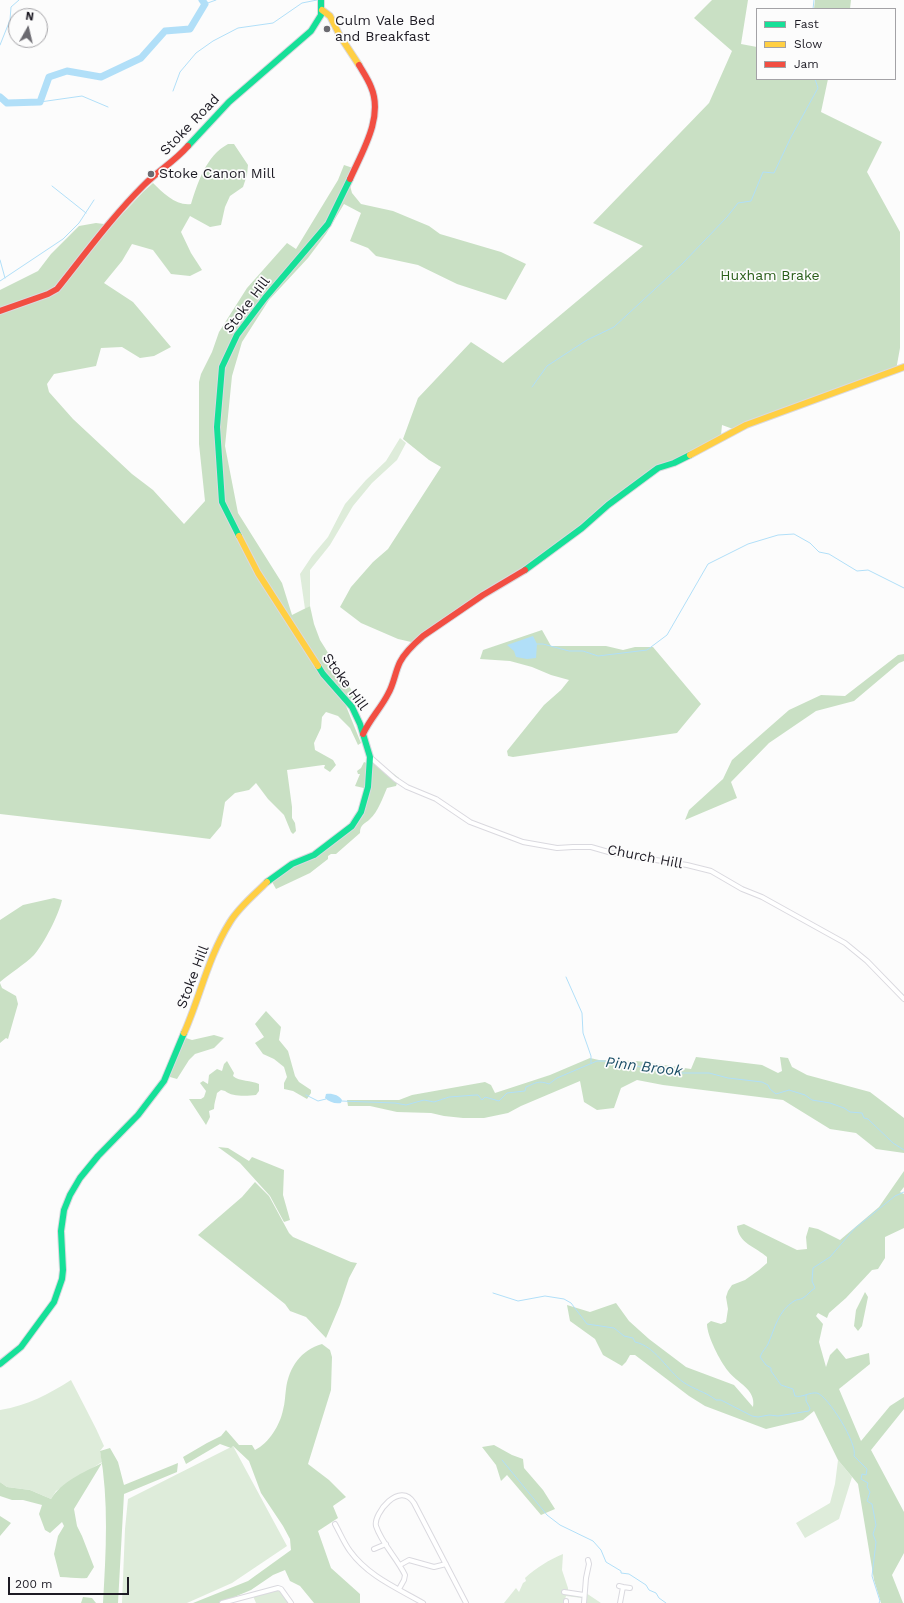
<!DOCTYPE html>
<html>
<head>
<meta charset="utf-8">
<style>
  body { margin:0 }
  #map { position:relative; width:904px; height:1603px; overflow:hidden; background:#fcfcfc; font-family:"Work Sans",sans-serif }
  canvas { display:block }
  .legend { position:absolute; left:756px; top:8px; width:140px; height:72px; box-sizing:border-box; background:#fcfcfc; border:1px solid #a3a2a6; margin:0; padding:5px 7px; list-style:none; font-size:12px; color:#1d1b24 }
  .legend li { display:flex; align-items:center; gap:8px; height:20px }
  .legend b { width:20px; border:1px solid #a3a2a6 }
  .north { position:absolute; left:8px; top:8px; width:40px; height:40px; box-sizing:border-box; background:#fcfcfc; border:1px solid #a3a2a6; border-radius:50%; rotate:8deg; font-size:11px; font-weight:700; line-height:16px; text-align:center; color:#1d1b24 }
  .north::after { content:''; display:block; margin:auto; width:14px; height:18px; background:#6b6a70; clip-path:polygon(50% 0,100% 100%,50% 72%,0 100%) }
  .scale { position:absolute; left:8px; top:1577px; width:121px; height:18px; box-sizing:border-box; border:2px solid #1d1b24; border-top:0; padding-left:5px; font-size:12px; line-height:14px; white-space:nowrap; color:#1d1b24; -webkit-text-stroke:3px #fcfcfc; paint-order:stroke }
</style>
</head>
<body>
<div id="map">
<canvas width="904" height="1603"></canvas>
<ul class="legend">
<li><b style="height:5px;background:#16e098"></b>Fast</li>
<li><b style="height:5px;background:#ffcf43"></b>Slow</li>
<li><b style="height:5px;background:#f24e42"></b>Jam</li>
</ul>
<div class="north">N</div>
<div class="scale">200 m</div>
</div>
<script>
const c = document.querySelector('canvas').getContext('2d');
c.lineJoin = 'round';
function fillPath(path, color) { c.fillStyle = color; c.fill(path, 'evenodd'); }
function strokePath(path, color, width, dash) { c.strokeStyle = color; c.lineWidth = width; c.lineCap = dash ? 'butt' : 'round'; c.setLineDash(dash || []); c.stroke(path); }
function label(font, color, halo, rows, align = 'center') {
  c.font = font + ' "Work Sans",sans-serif'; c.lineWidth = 3.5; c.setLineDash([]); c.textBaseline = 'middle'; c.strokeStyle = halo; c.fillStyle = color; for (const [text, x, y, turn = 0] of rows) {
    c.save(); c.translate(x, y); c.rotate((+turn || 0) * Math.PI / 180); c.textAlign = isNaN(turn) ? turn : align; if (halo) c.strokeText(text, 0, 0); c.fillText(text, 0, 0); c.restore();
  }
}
fillPath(new Path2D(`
  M400,438L406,443L397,460L372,483L353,506L330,545L310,570V606L305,609L300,574L312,556L328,537L345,504L366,480L386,461Z
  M71,1380C82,1402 94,1423 104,1446L100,1451L102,1462L56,1491L51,1499L30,1490L7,1487L0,1482V1410C29,1405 47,1395 71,1380Z
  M233,1446L287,1546L232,1583L187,1603H122L125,1529L128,1499Z
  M838,1460L852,1477L839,1519L805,1538L796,1523L830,1503L835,1484Z
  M563,1554L562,1570L568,1588V1591L583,1593L582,1598L566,1596L564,1603H504L516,1588L519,1592L523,1583L526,1581L525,1578C537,1567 549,1560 563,1554Z
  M274,1589L281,1590L290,1603H256L253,1596Z
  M586,1593L601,1603H586Z`), '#deecda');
fillPath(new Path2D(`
  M712,0H748L741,44L757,47V79H828L821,112L882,142L867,172L900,232V348L896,370L733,429L722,425L721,435L691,451L659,470L624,496L590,525L545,560L451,616L420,644L398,639L361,623L340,607L351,587L373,562L388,549L441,467L429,460L403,439L418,398L471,342L503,363L643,246L593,223L709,103L732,51L694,18Z
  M815,0H851L850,9H814Z
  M228,144H234L248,165L247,175L243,187L230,196L225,207L221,225L210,227L190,216L181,232L191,253L202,270L190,276L171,274L153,250L132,244L122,261L104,283L133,302L171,347L154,356L140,358L122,347L101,348L96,366L54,374L47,384L49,392L73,419L132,474L153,490L184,524L205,501L199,444V382L201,374L212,352L219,332L247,288L287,243L296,249L338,180L344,165L353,168L348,178L352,193L361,204L393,211L429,226L440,234L501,252L526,264L506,300L457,284L418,265L376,256L368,248L350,241L361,213L344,204L326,234L308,258L269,300L242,342L232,376L225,446L238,513L282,583L292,615L310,606L314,624L320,640L352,691L353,697L346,706L361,743L358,745L350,728L338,716L326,712L322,717L321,728L314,743L315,750L333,760L336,765L330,772L324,768L325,765H323L287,770L292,807V818L295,823L296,831L293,834L291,832L284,815L268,799L256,783L249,790L235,793L225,802L221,826L210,839L130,829L0,814V290L38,271L51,254L79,226L96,223L112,225L143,192L153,183C163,193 176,206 191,204C198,182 206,156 228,144Z
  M542,630L551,646H606L623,650L635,647H653L701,704L677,733L513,757L508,756L507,751L544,705L561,690L569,680L551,675L532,667L510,661L480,659L483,650Z
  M904,654V661L899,663L854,701L816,711L769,743L731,782L737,798L685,820L689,810L723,779L732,760L789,710L821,695L845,696L898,655Z
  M374,759L399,778L396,786L387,788C383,797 378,812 370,819C365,824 360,824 360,833L336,854H331L328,856V859L310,873L276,889L271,880L284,870L314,857L329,848L356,824L368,789L355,786L360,774H358L357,771L361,768L364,762L369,764Z
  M54,898L62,900C59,914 44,944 34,955C24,965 10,973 0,982V920L23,905Z
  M0,983L2,988L16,996L18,1004L8,1039L6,1038L0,1043Z
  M266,1011L281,1027L279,1040L288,1051L295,1076L299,1082L311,1090V1093L307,1099L293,1091L284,1089V1083L287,1077L284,1067L274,1059L263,1054L255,1043L264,1037L255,1024Z
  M214,1035L224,1038L214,1048L195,1054L189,1060L177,1079L170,1077V1072L186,1038L192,1040Z
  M696,1057L762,1065L778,1073L782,1071L780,1057L788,1058L792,1067L807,1075L870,1092L904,1118V1153L876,1149L856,1133L830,1129L783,1100L663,1085L637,1080L621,1088L614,1108L597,1110L584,1102L580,1081L521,1106L508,1113L484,1118H463L444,1116L431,1113L397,1112L370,1106H348L347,1100H399L412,1095L485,1082L491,1085L495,1093L550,1075L590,1058L599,1060L637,1061L691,1069Z
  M227,1061L234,1073L233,1076C240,1082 251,1080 259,1084V1091L256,1095C247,1096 232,1097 225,1091L221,1090L217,1093C216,1099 214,1103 214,1109L209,1111L210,1117L206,1125L189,1099H201L204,1097L206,1091L200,1083L203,1081L208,1084L209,1075L217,1069L222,1071L224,1064Z
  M218,1147L228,1148L249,1161L252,1157L284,1170L283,1195L290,1220L284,1222L270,1196L240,1163Z
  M904,1171V1187L900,1192L904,1194V1228L885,1237V1258L878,1269L872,1270L846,1298L829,1313L827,1318L818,1313L816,1316L823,1324L819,1342L826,1367L830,1355L837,1348L846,1359L869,1353L870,1364L839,1389L861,1441L890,1406L904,1397V1409L871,1450L904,1512V1553L892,1575L903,1603H881L874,1580L858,1484L838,1460L814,1411L803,1420L766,1429L705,1406L689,1396L635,1355H630L626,1362L622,1366L603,1355L595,1339L570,1321L567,1305L590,1312L616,1303L629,1321L649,1339L686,1367L734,1385L753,1407C756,1389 737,1383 728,1371C720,1361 707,1336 707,1324L711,1321L721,1324L726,1322L728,1309L726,1297L728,1291L732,1285L745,1280L759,1270L767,1263V1257C756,1247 738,1243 737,1226L744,1224L797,1250L807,1249L806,1237L809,1227L818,1229L840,1240L879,1207Z
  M255,1182L269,1196L289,1233L293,1237L351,1262L357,1263L349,1278L340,1305L326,1338L306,1317L290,1311L285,1304L198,1235L242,1197Z
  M865,1292L868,1297L862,1326L858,1331L854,1326L856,1310Z
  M322,1344L330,1350L332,1357L331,1390L308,1464L329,1480L346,1497L333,1506L338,1518L318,1531L331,1568L360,1594V1603H314L300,1586L290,1581L285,1570L273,1575L251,1590L220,1603H193L248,1581L291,1550L290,1539L283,1526L261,1493L249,1461L233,1446L231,1448L220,1444L186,1464L183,1457L207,1443L221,1436L226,1430L239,1445H252L255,1450C269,1443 280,1425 283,1410C285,1403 285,1396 286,1389C289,1367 301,1350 322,1344Z
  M494,1445L512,1455L523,1459L524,1468L543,1490L555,1509L541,1515L507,1475L501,1481L496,1465L482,1447Z
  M110,1448L118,1462L124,1485L178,1463L177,1472L124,1494L118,1603H103C106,1552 109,1501 100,1451Z
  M102,1463L74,1509L77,1526L82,1536L94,1567L87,1578C78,1579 70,1577 60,1577L54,1554L58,1536L64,1526L62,1522L50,1533L45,1530L39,1514L42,1505L23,1500H12L0,1496V1482L7,1487L30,1490L51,1499C61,1482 84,1472 102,1463Z
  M0,1516L11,1523L0,1536Z
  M83,1597L92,1598L96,1603H81Z`), '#c9e0c4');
fillPath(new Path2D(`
  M533,636L537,644L536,658L527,659L516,657L514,651L507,645Z
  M326,1094C332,1093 339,1095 342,1100L341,1103C335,1104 329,1102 325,1098Z`), '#b1dff8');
strokePath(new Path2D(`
  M205,4L216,0
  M813,9L814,0
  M0,45L10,20L11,7L19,0
  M173,91L180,72L196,53L213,41L238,28L273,23L302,3L317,0
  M40,102L82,96L108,107
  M52,186L86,213
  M0,260L5,278
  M0,281L63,239L79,223L94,200
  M532,387L547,366L587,340L614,327L682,264L727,217L738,203L751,201L763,172L774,173L791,137L818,88L815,79
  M537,644H543L569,651H583L598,656L647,650L667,635L708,564L748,544L778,535L794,534L810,543L819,552L829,554L857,571L868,570L904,588
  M566,977L582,1013L583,1033L591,1056V1063
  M306,1095L318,1101L326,1099
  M341,1101L395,1103L406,1105L424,1100L434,1102L449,1097L476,1095H478L482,1100L485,1097L499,1101L507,1093L525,1091L526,1087C536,1083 538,1080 549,1084L557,1078L597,1061H602L623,1062L644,1068L672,1073H709L728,1078L762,1082L768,1085L770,1089L776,1094L789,1090L805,1095L812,1100L830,1103L844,1108L850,1112L862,1113L864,1118L868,1119L893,1143L904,1150
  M493,1293L518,1301L545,1296L564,1299L571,1303L587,1324L614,1328L624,1336L633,1338L635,1342C655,1346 667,1370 683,1382C693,1389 706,1392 716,1400H721L752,1416L758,1417L769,1415L778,1416L809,1411L810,1408L806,1401V1395
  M502,1460L547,1515L560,1525L593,1541L601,1550L606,1562L621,1571V1573L629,1574L646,1585L649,1590L656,1593L659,1598L666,1603
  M879,1603L880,1601L872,1576L876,1542L873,1534L876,1525L872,1504L867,1501L870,1492L867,1487L868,1483L861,1479L862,1474L866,1475L867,1469L854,1456C858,1444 828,1396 817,1393C809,1392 802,1398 795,1396L793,1389L781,1385L771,1371V1368L766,1365L760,1357C762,1351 767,1347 768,1344C775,1328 778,1311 794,1301C797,1299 800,1300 803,1298C808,1295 810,1291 815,1288L812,1281L813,1268L830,1257L854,1229L895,1196L904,1192`), '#b1dff8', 1);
strokePath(new Path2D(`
  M0,97L7,103L40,102L49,77L67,71L101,77L141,58L165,31L190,29L205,4L202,0`), '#b1dff8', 7);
const street = new Path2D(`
  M370,757L395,779L407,787L436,799L470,822L523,842L557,848L573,847H591L612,853L687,865L711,871L742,889L762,897L845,943L867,961L904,999
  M335,1524C340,1533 344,1543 350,1551C368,1576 397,1588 423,1603
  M374,1549L386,1544
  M400,1565L409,1560L434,1567L446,1564
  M619,1586L623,1587L620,1603
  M623,1587L630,1588
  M399,1589L404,1580L405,1575C397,1558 382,1544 376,1526C373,1514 400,1480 414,1503L466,1603
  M564,1592L584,1595
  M222,1603L278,1588L281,1589L291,1603
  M566,1603V1601
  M584,1603L586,1578L589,1564L588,1560`);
const fast = new Path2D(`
  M188,146L229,102L311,31L321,15V0
  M239,536L222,502L217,427L222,367L237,335L265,298L328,224L350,179
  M525,570L582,528L608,505L658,468L674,463L690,455
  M267,882L292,864L314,855L352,826L361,812L368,787L370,757L360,724L352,707L323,674L318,666
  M0,1364L21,1347L54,1302L62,1279L63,1270L61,1231L64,1210L70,1195L80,1178L98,1156L138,1115L164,1081L184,1033`);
const slow = new Path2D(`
  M322,10L330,16L340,36L359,65
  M690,455L746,425L904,367
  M239,536L258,573L318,666
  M184,1033C200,997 208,957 230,922C239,907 254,895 267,882`);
const jam = new Path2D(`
  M350,179C362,152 384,117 371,87C368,79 363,72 359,65
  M0,311L48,294L57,289C85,254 112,217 144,185C158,171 175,161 188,146
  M363,734C370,719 381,708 388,694C394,684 395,672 400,662C405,652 415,643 423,636L483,595L525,570`);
strokePath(street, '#dad9df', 6);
strokePath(fast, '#dad9df', 8);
strokePath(slow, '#dad9df', 8);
strokePath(jam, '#dad9df', 8);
strokePath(street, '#fff', 4);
strokePath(fast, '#16e098', 6);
strokePath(slow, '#ffcf43', 6);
strokePath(jam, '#f24e42', 6);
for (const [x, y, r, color] of [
  [327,29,4,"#6b6a70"],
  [151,174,4,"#6b6a70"]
]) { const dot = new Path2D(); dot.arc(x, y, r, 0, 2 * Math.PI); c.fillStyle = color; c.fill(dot); strokePath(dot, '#fcfcfc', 1.5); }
label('14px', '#1d1b24', '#fcfcfc', [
  ["Culm Vale Bed",335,21],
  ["and Breakfast",335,37],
  ["Stoke Canon Mill",159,174]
], 'left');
label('14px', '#1d1b24', '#fcfcfc', [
  ["Stoke Road",190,125,-46],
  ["Stoke Hill",247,305,-53],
  ["Stoke Hill",345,682,54],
  ["Church Hill",645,857,11],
  ["Stoke Hill",193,977,-69]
]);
label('14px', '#2a5e1a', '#fcfcfc', [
  ["Huxham Brake",770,276]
]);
label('italic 15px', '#1a4e66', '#fcfcfc', [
  ["Pinn Brook",644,1067,7]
]);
</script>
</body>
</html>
